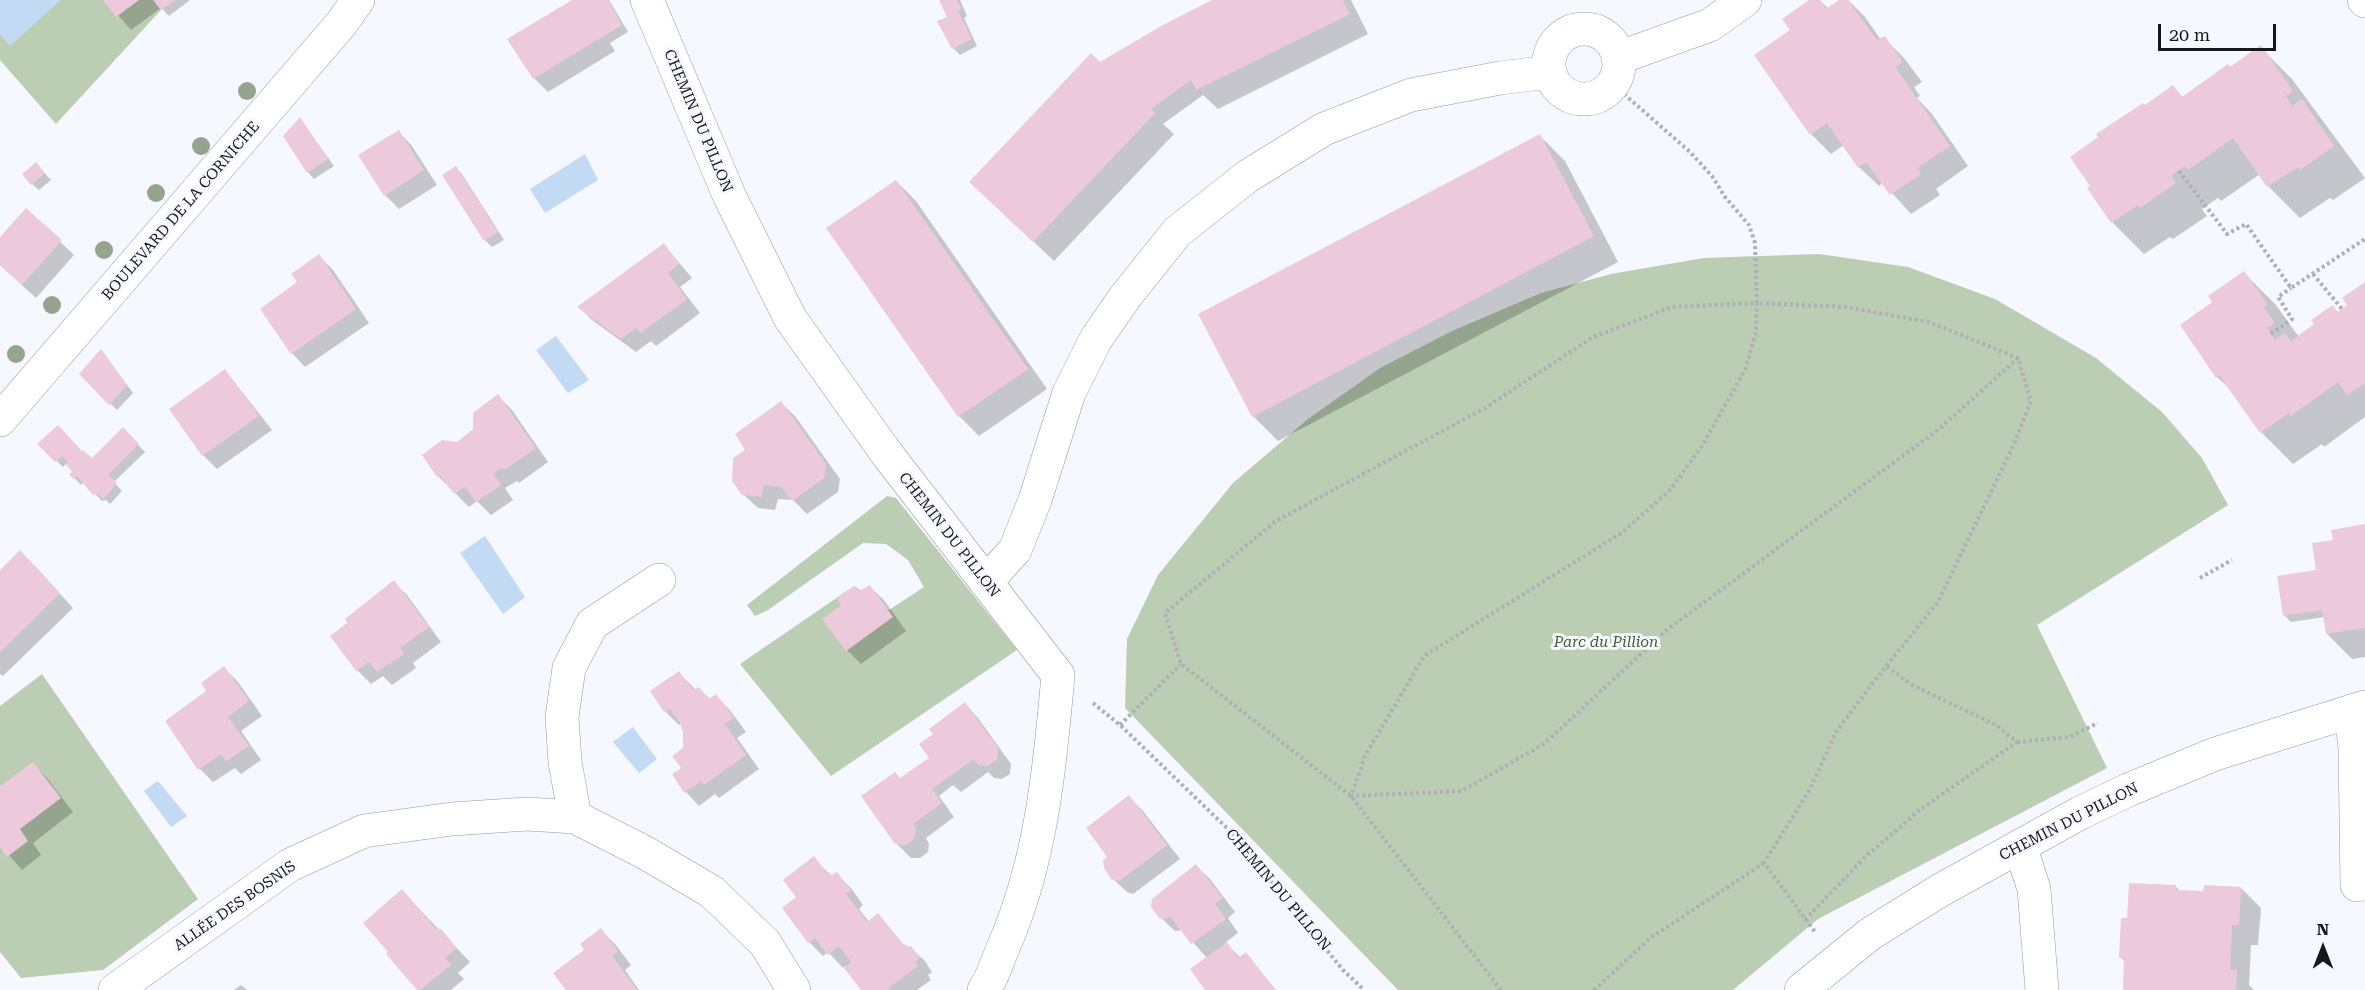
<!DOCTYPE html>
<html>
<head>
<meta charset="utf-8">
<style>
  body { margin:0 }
  #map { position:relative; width:2365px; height:990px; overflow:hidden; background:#f5f8ff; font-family:"Roboto Serif",serif }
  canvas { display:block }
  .north { position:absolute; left:2293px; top:918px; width:60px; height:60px; -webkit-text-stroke:4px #f5f8ff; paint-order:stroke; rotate:0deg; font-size:16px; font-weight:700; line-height:24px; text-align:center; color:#17181b }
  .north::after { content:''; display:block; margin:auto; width:21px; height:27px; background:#17181b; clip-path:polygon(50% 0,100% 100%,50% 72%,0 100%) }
  .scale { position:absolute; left:2158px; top:24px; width:118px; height:27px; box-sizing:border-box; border:3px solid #17181b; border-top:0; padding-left:8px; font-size:18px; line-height:21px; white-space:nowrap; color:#17181b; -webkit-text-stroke:4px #f5f8ff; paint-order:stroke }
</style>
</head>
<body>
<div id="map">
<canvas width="2365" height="990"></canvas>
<div class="north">N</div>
<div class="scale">20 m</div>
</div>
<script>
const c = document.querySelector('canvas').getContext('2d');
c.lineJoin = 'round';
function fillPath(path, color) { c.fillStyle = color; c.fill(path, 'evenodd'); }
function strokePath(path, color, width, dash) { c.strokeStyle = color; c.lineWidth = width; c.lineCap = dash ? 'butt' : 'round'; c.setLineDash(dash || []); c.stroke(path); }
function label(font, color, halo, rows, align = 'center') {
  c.font = font + ' "Roboto Serif",serif'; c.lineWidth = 6; c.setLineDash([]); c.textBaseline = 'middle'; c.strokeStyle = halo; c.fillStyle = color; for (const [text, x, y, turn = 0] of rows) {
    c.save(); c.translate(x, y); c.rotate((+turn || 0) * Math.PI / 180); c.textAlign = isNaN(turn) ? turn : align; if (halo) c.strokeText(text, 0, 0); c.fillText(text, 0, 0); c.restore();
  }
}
fillPath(new Path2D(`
  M0,0H166L161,10L56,124L0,60Z
  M1819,254L1908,267L1995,299L2096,358L2162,412L2202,458L2228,505L2037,625L2107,768L1818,919L1733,990H1398L1125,708L1127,639L1158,575L1233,483L1308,419L1380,368L1452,331L1541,293L1611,274L1704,258Z
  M887,496L896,498L1017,650L831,776L740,664L854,586L889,610L924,587L908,560L886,544L863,543L768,610L755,616L747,605Z
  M42,674L198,899L103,970L21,978L0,952V706Z`), '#bbcdb3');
fillPath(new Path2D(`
  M0,0H61L10,46L0,35Z
  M585,154L598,180L545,213L530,189Z
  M556,336L589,380L568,393L536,350Z
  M485,536L525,597L503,614L460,553Z
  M633,727L657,759L639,773L613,742Z
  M158,781L187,816L171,827L144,791Z`), '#c3daf5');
fillPath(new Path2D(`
  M105,0H190L169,16L161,8L131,30Z
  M575,0H609L628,32L610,43L615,51L548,92L534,78Z
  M941,0H960L967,16L964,18L977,46L960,55L953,48L949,17Z
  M1216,0H1351L1368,34L1218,109L1203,95L1163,124L1174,134L1054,261L991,201Z
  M1811,0H1819L1829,9L1842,0H1848L1865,17L1881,40L1884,38L1904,58L1922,82L1914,87L1920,96L1917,98L1932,114L1968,166L1936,189L1940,195L1911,214L1883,183L1879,186L1859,167L1844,145L1831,154L1811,134L1756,55L1792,30Z
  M2260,47L2292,79L2365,178L2333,200L2330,198L2300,218L2269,187L2260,174L2221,201L2218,198L2202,209L2207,216L2173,239L2170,237L2144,254L2112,222L2089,189L2145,107L2173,87L2184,98Z
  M300,119L334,166L314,179L308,172Z
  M399,132L412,146L437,185L399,209L385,195Z
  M1540,136L1565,161L1618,262L1278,441L1253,416Z
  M455,168L462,174L504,240L492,247L485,240Z
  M42,170L51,180L39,190L32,184Z
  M896,181L916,201L1047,389L979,436L959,416Z
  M27,210L74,255L36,298L0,265V239Z
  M664,245L692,278L680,287L700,313L656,346L651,341L636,352L592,320L579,307Z
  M319,256L333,270L369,323L305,367L292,353L299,283Z
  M2244,273L2276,305L2299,337L2316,324L2332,307L2339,313L2349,306L2365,284V417L2324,447L2322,444L2293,464L2261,432L2234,393L2217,377L2214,302Z
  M107,358L133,393L117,410L81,374Z
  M231,378L272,430L217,469L203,455L171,410Z
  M498,396L512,410L548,462L519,483L517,481L505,488L513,500L491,515L477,501L469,507L438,476L457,443L475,430Z
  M781,403L795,416L840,479L838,492L807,514L793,500L778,499L775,510L758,508L743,494Z
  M123,429L145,452L114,482L122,491L110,504L106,500L102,501L84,482L81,485L71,474L74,472L67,463L63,467L40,444L82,453L92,460Z
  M2365,526V657L2352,659L2327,634L2325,617L2291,622L2284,615L2318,572L2335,541Z
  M34,565L73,608L3,676L0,674V572Z
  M394,582L407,595L441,642L413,663L416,668L392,685L383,676L371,684L357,670Z
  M870,587L884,600L906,631L861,664L847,650L859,593Z
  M224,668L238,682L262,716L241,731L261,760L241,774L235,768L213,782L200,769L208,691Z
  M679,673L696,690L699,689L711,700L716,696L730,710L746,732L737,738L759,769L719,798L715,794L699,806L686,792L683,769L685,732L682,724L679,725L665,711Z
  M965,704L978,718L1011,764L1010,774L1002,779L994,778L988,772L961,792L953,785L939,796L954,817L926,838L929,844L928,852L920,858H911L896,843L901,779L931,758L935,734Z
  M33,764L46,777L73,812L33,843L41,855L22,870L0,845V788Z
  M1129,797L1143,811L1180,859L1133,894L1127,892L1112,878L1109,857Z
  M814,858L832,877L837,874L851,888L863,905L859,909L869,922L878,915L906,947L911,948L925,961L932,972L928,975L931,980L917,990H863L845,966L843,968L828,952L823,956L809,942L798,897Z
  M1196,866L1210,879L1235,912L1228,918L1238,933L1225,943L1241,958L1246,954L1276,990H1207V958L1182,930L1175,931L1160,917Z
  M2175,886L2181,892H2204L2241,888L2261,908L2258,945H2251L2249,985L2254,990H2124L2126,962L2120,957L2129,919Z
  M402,891L470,962L458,973L464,979L451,990H419Z
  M601,930L615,944L631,965L625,970L639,990H568L586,951Z
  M241,985L247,990H234Z`), '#0003');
fillPath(new Path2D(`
  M103,0H139L116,17Z
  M153,0H175L161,10Z
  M572,0H608L622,25L533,79L507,39Z
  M939,0H957L962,9L958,11L972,39L952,49L937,21L947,17Z
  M1212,0H1343L1350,14L1196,90L1191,80L1151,109L1155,113L1033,242L969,182L1091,53L1100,62L1163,25Z
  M1809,0H1820L1826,9L1839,0H1848L1877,40L1885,36L1903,62L1895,67L1950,146L1917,168L1921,174L1890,195L1866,162L1858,168L1827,123L1810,135L1754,55L1790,30L1782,19Z
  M2261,45L2293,91L2286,96L2292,106L2302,99L2334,146L2300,170L2298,167L2267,187L2233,138L2188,170L2185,166L2171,176L2176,183L2140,208L2138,205L2111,223L2087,188L2090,186L2070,157L2098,137L2096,134L2143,103L2145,105L2173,85L2182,97L2228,64L2230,67Z
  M300,117L328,159L307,173L283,136Z
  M399,130L424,170L384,196L358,155Z
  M1540,134L1594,236L1252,417L1198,314Z
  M36,162L45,173L31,185L22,174Z
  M456,166L498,232L484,241L442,175Z
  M896,180L1028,369L958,417L826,228Z
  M26,208L62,240L22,285L0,265V237Z
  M664,243L679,264L668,273L687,299L641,333L636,328L621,339L577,307Z
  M319,254L356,309L291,354L260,309L297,282L291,274Z
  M2244,271L2268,305L2264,308L2275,323L2267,328L2275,340L2285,333L2291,341L2314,324L2311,320L2333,305L2337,312L2347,305L2342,298L2365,282V383L2347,395L2338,382L2291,416L2289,413L2260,433L2219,375L2216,378L2180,325L2212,302L2208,296Z
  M101,349L127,385L109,405L79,374Z
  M225,369L259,416L202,456L169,409Z
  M498,394L536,448L504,470L502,468L493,474L501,485L476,502L465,487L454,494L440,475L437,477L422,455L442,440L457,442L473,429V413Z
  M781,401L826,464L824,478L792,501L781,487L764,485L761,497L742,495L732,481L733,458L745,450L735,434Z
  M58,425L82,451L83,450L92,458L123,427L139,444L108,475L117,483L103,499L98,494L93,495L77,476L74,480L69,474L72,472L66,464L68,462L62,456L55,462L37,444Z
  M2365,524V628L2326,634L2322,610L2283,616L2277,576L2316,570L2312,543L2333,540L2331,530Z
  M20,550L60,593L0,652V570Z
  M394,580L429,627L400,648L404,654L377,672L369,662L356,671L330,636L347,623L345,619Z
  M870,585L893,617L846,651L822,619L841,605L837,599L854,586L859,591Z
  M224,666L249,701L228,717L249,746L226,761L221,754L198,770L165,721L206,691L201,683Z
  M679,671L693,690L699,687L709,699L716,694L734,717L725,724L746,755L704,785L701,781L684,793L672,774L681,768L672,756L683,748V732L680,723L670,709L664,712L650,691Z
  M965,702L998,748L997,760L988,766L978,765L974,759L932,789L942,803L913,824L916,829L914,838L906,845L895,844L861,796L895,772L900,778L929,758L919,744L933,734L929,729Z
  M33,762L61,798L20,829L28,841L7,857L0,847V786Z
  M1129,795L1167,845L1119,881L1111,879L1104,868L1103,860L1107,857L1086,828Z
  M814,856L827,874L829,872L832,875L837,872L851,890L846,894L867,922L878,913L902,943L909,947L911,946L920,958L915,961L918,966L889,987L891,990H861L844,968L851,962L839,946L828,955L815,938L808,943L782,908L796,897L783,880Z
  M1196,864L1223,898L1215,904L1226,919L1191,944L1170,916L1166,919L1159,918L1151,907L1152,899Z
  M2129,883L2176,885V890L2203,891L2204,885L2241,887L2239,925H2232L2230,970H2237L2236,990H2123L2124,958H2119L2121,918H2127Z
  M402,889L436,929H441L457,948L445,958L451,965L420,990H417L386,954L388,952L363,923Z
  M601,928L618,951L612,956L637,990H566L553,973L584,950L580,944Z
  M1227,942L1238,958L1246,952L1275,990H1205L1190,969Z`), '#edcadb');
const minor = new Path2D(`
  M647,0L729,195L790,318L887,454L1058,675C1050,768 1041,862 1003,948C997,962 993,977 984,990
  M2364,0L2365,1
  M1549 64a35 35 0 1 1 70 0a35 35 0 1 1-70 0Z
  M1618,58L1710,25L1745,0
  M0,420L341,24L358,0
  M986,582L1015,550L1035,500L1069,393L1096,339L1125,297L1177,232L1248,176L1324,129L1411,95L1500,78L1549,72
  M2351,711L2355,748L2357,885
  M575,817L565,762L562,717L569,668L592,624L659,580
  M2020,846L2034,889L2042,990
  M115,990L290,865L364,831L452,819L527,814L575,817L644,852L712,892L765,943L794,990
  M1801,990L1870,934L1939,891L2080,813L2128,790L2215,754L2365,707`);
strokePath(minor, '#95989f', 34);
strokePath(new Path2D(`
  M1624,94L1690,152L1712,176L1725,197L1749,225L1755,243L1757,303L1846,307L1929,322L2018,358
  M2179,171L2227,234L2246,224L2291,288L2365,239
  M2313,274L2342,309
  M2271,334L2292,319L2278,297L2291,288
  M2200,578L2232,560
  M1093,703L1120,725L1228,829L1343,970L1364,990
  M1120,725L1181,664
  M2017,742L2069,737L2098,723
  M1805,920L1865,857L1921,809L2017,742L1996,725L1912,685L1886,666
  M1501,990L1351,796L1181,664L1165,613L1276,521L1485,408L1593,337L1672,307L1757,303L1756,332L1745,370L1702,446L1671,489L1623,532L1424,656L1365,756L1351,796L1462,791L1545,743L1668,629L1938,430L2018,358L2031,401L2014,444L1938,602L1876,679L1836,732L1809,791L1764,863L1815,932
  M1594,990L1649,939L1764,863`), '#aeb0b6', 4, [3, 3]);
strokePath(minor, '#fff', 33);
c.fillStyle = '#94a48f';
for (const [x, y] of [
  [247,91],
  [201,146],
  [156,193],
  [104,250],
  [52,305],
  [16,354]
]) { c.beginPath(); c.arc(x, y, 9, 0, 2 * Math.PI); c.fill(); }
label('15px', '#17181b', '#f5f8ff', [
  ["CHEMIN DU PILLON",698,121,67],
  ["BOULEVARD DE LA CORNICHE",181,211,-49],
  ["CHEMIN DU PILLON",949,535,52],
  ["CHEMIN DU PILLON",2069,822,-27],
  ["CHEMIN DU PILLON",1278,890,50],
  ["ALLÉE DES BOSNIS",235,906,-35]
]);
label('italic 15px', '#445f34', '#f5f8ff', [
  ["Parc du Pillion",1606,643]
]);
</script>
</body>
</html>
